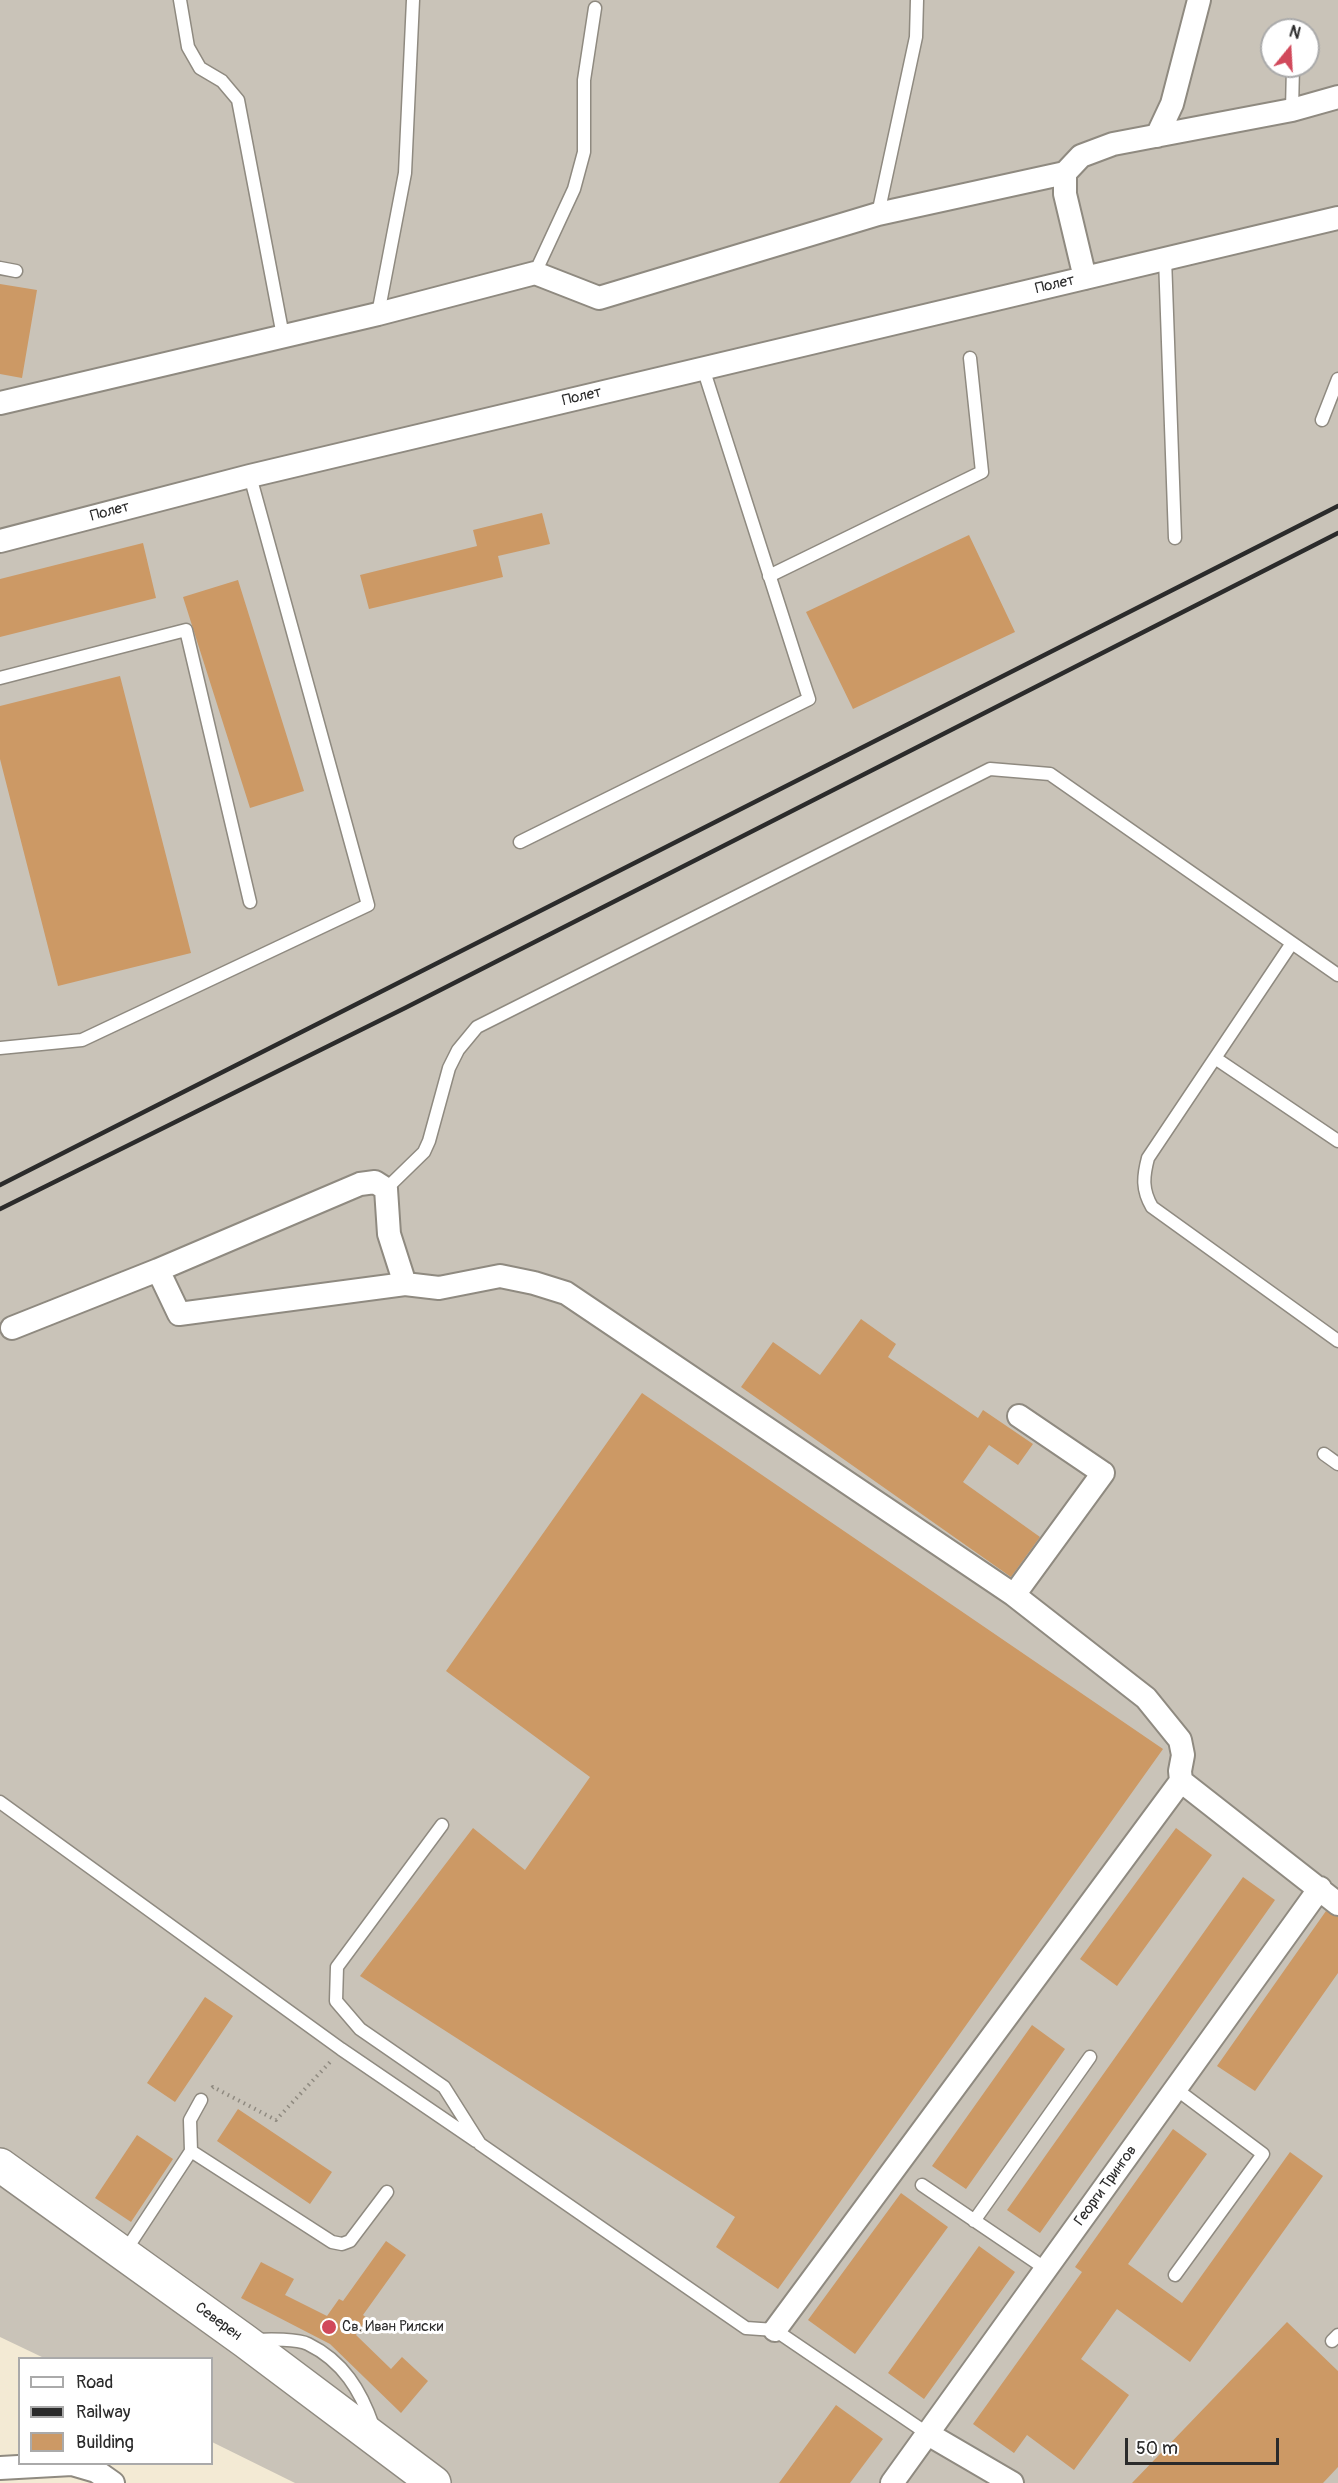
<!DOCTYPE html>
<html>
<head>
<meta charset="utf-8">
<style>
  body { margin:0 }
  #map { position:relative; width:1338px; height:2483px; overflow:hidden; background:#f3ead4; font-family:Pangolin,sans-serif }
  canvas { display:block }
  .legend { position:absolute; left:18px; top:2357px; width:195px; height:108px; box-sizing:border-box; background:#fff; border:2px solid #aaa; margin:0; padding:8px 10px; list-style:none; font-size:18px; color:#2b2b2b }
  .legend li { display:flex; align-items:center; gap:12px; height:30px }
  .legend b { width:30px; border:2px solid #aaa }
  .north { position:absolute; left:1260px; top:18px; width:60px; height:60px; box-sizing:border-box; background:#fff; border:2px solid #aaa; border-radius:50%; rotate:18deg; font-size:16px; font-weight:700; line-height:24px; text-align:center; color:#2b2b2b }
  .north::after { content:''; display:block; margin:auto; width:21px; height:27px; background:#d1495b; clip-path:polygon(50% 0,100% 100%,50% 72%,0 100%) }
  .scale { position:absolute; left:1125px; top:2438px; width:154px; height:27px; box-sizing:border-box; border:3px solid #2b2b2b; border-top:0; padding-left:8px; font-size:18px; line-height:21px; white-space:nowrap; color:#2b2b2b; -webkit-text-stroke:4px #fff; paint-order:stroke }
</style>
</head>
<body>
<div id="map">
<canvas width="1338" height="2483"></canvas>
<ul class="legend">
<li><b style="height:8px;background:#fff"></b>Road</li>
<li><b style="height:8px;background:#2b2b2b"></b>Railway</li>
<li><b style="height:16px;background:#cc9965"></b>Building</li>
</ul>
<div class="north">N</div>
<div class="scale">50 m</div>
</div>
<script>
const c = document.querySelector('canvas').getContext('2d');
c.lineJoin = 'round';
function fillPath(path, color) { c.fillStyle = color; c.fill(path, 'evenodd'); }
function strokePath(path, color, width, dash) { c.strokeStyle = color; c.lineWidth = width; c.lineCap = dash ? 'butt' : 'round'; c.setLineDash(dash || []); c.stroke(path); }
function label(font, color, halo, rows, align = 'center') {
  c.font = font + ' Pangolin,sans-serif'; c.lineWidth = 6; c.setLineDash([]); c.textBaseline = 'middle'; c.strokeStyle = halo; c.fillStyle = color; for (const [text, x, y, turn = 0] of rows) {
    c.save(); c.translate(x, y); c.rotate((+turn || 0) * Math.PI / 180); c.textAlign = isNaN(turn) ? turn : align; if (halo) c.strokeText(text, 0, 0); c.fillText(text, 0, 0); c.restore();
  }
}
fillPath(new Path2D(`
  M0,0H1338V2483H295L212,2442V2358H44L0,2337ZM1272,30H1308V66H1272Z`), '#c9c3b8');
fillPath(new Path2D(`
  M0,284L37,290L22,378L0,374Z
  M542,513L550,544L498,556L503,577L369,609L360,575L477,546L473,530Z
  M969,535L1015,632L853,709L806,612Z
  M143,543L156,598L0,637V579Z
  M238,580L304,791L250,808L183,597Z
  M120,676L191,953L58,986L0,759V706Z
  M861,1319L896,1344L888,1357L978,1418L983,1410L1033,1444L1018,1465L989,1445L963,1482L1040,1537L1011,1577L741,1387L773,1342L820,1375Z
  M642,1393L1163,1749L778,2289L716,2247L735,2217L360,1976L473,1828L525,1870L590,1777L446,1671Z
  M1176,1828L1212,1855L1117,1986L1080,1959Z
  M1243,1877L1275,1900L1040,2233L1007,2210Z
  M1326,1911L1338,1917V1973L1255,2091L1217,2066Z
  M205,1997L233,2016L175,2102L147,2083Z
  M1032,2025L1065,2049L966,2189L932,2166Z
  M238,2109L332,2172L310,2204L217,2141Z
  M1173,2129L1207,2154L1128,2264L1182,2303L1290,2152L1323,2176L1190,2362L1117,2309L1081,2359L1129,2395L1074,2470L1027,2435L1014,2453L973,2424L1082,2272L1075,2267Z
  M137,2135L173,2159L131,2222L95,2198Z
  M901,2193L948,2227L855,2354L808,2320Z
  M386,2241L406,2255L363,2315L367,2318L356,2335L391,2369L402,2357L428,2381L401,2413L330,2344L241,2298L261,2262L294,2279L285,2295L327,2316L339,2299L343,2301Z
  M979,2246L1015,2272L924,2399L888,2373Z
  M1287,2322L1338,2371V2467L1323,2483H1132Z
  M836,2405L883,2439L850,2483H779Z`), '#cc9965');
const service = new Path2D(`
  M180,0L188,47L200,68L222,81L238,100L283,336
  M1292,110L1293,66
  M878,214L916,37L917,0
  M1165,258L1175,538
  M0,268L16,271
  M535,273L574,189L584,152V80L595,8
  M378,314L405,173L413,0
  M1322,420L1338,379
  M769,576L982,472L970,358
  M0,678L186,630L250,902
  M520,842L809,699L703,368
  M1292,943L1148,1158C1143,1177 1142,1190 1152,1207L1338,1341
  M0,1048L82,1040L368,905L250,476
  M1215,1058L1338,1141
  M386,1189L424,1152L429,1141L449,1068L458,1050L477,1027L990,769L1050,774L1338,975
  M1324,1454L1338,1464
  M0,1802L341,2049L476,2141
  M442,1825L337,1967L336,2001L360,2029L444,2087L480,2144L746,2328L775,2330L928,2434
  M191,2151L190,2120L201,2100
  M922,2185L1046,2269
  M974,2221L1090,2057
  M124,2253L191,2151L332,2242L342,2244L350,2241L387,2192
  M1175,2275L1263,2154L1176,2089
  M257,2340C269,2339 298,2339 308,2344C343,2361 361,2391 373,2426
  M1332,2341L1338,2335`);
const minor = new Path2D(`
  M1157,136L1172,104L1199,0
  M1085,278L1065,194V173L1081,156L1113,144L1292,110L1338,97
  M0,403L378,314L535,273L599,298L878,214L1065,173
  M0,541L250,476L1338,218
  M158,1270L360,1184L375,1182L386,1189L389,1234L405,1284
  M12,1328L158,1270L179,1314L405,1284L439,1288L500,1276L534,1283L566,1293L1014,1595L1146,1698L1180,1740L1183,1755L1180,1771L1181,1781L1338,1904
  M1014,1595L1103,1473L1019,1416
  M775,2330L1181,1781
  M928,2434L1012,2483
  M0,2468L72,2464L96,2471L113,2483
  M892,2483L1320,1888`);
const secondary = new Path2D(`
  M0,2165L245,2341L434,2483`);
strokePath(service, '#8f8a80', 15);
strokePath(minor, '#8f8a80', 26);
strokePath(secondary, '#8f8a80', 36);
strokePath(new Path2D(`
  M212,2088L213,2087L276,2120L331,2061`), '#8f8a80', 4, [1.5, 4.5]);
strokePath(service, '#fff', 12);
strokePath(minor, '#fff', 22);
strokePath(secondary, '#fff', 33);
strokePath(new Path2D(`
  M0,1185L1338,506
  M0,1209L405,1008L1338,533`), '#2b2b2b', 4.5);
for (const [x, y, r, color] of [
  [329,2327,8,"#d1495b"]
]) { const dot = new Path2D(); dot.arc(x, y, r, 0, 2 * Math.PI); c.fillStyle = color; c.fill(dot); strokePath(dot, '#fff', 2); }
label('15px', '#2b2b2b', '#fff', [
  ["Полет",1055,285,-13],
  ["Полет",582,397,-13],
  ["Полет",110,512,-15],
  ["Георги Трингов",1106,2186,-54],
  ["Северен",218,2322,36]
]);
label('15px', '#2b2b2b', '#fff', [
  ["Св. Иван Рилски",342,2327]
], 'left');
</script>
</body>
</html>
